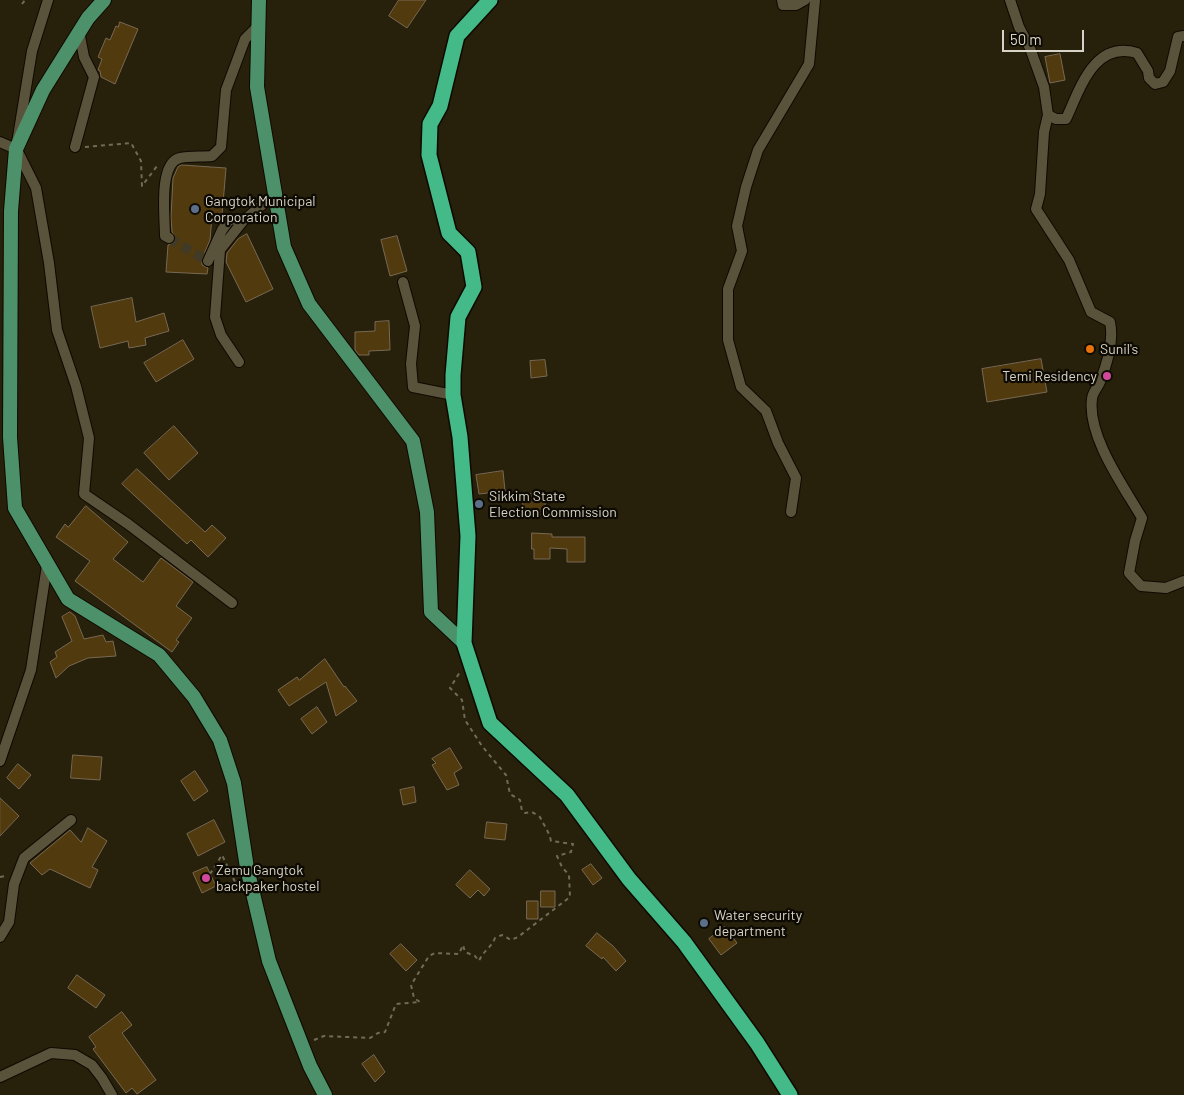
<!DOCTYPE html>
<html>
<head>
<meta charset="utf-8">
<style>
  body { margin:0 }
  #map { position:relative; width:1184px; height:1095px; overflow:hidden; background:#27200a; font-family:Barlow,sans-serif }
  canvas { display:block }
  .scale { position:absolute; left:1002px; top:30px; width:82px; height:22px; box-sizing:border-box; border:2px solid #d7d3c6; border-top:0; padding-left:6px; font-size:15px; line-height:18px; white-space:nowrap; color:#d7d3c6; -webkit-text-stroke:4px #0d0a03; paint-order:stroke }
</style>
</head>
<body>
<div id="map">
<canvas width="1184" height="1095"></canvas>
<div class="scale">50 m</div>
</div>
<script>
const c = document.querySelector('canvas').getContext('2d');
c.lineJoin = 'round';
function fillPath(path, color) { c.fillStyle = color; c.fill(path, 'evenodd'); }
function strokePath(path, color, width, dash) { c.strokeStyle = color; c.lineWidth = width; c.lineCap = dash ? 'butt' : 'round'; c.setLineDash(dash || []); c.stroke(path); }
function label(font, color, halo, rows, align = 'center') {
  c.font = font + ' Barlow,sans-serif'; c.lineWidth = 4.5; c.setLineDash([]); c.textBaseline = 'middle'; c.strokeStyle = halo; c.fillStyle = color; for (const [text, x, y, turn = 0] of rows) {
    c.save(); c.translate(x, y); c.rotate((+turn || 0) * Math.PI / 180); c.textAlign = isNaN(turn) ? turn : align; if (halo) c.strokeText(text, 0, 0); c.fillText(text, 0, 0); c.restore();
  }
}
const building = new Path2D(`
  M399,0H426L407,28L389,16Z
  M120,22L138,29L115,84L101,77L100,71L98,70L102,59L98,57L106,38L110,40L116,26L118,27Z
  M1060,54L1065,80L1050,83L1045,57Z
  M182,165L226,168L222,216H212L210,240L202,259V265L208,268L207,274L166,272L168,245L173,243L176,238L172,232L171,217L173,178L178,167Z
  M247,234L273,289L246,302L226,262L227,253L238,239Z
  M397,236L407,271L390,276L381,240Z
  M132,298L136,322L164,313L169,331L145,338L146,345L129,348L128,341L100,348L91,307Z
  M389,321L390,350L369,351V355H359L355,350V332L375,331V322Z
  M183,340L194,359L156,382L144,363Z
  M1041,359L1047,392L987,402L982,369Z
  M545,360L547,376L531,378L530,361Z
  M174,426L198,453L169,480L144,453Z
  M137,469L205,532L212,525L226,538L208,557L191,540L187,544L122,484Z
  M503,471L505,491L479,494L476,475Z
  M544,492L546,514L524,517L522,495Z
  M86,506L128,542L113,559L143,582L161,558L193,582L176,606L192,618L176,640L179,642L172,652L75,581L90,561L56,537L65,524L68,527Z
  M532,533L552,534V537H585V562H567V549L550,548V559H534V549H532Z
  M70,612L75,616L84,639L103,635L106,642L113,641L116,656L88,658L69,666L56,678L50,662L57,657L55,652L72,641L62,617Z
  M325,659L344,687L345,686L357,701L336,716L326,682L289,706L278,690L297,677L299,680Z
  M317,707L327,722L312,734L301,719Z
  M450,748L462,768L454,773L459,785L447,790L432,765L436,763L432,759Z
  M73,755L102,757L100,780L71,778Z
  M18,764L31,775L19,789L7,778Z
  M195,771L208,791L194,801L181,781Z
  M414,787L416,802L403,805L400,790Z
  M0,798L19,816L0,836Z
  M214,820L225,842L198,856L187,834Z
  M487,822L507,824L505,840L485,838Z
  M88,828L107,841L92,867L98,870L90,888L50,869L42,875L30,863L70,830L81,842Z
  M591,864L602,878L593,885L582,870Z
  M207,867L216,886L202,893L193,873Z
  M470,870L490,889L484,896L478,890L470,898L456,885Z
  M541,891H555V907H541Z
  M527,901H538V919H527Z
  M725,927L737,943L721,955L709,939Z
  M597,933L613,946L626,961L616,971L603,957L602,959L586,946Z
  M401,944L417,960L406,971L390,954Z
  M77,975L105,995L96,1008L68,988Z
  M122,1012L132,1025L122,1033L156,1080L137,1094L132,1088L126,1093L93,1049L96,1047L89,1037Z
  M374,1055L385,1072L375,1082L362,1064Z`);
fillPath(building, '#523a0f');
strokePath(building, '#786954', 1);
strokePath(new Path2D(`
  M169,238L208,261`), '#413b26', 10, [10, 5]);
const minor = new Path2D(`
  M782,0L783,5H796L805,0
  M1010,0L1019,27L1030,48L1044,87L1048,115L1044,132L1040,194L1036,209L1069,260L1091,312L1110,322C1114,340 1107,364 1100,382C1098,387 1092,393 1092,399C1087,436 1124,487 1142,518L1135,541L1129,573L1141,586L1166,588L1184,581
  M1048,115L1056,119H1066C1080,89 1094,40 1137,53L1148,71L1149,78L1155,84L1163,82L1170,71L1178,37L1184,36
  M0,142L16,149L32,51L48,0
  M75,147L94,77L84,57L79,31
  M17,150L36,188L49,263L57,330L76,386L89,438L84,494L128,524L232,603
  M169,238L165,236C165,218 158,163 180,158C190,156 202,157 212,156L221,147L226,90L245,39L259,25
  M208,261L222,230L230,219L243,221
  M403,282L415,326L411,364L413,387L453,395
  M239,362L221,335L215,317L220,250L243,221L275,194
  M791,512L796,478L778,443L766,411L741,387L728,340V289L742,251L737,226L746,187L758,150L809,64L815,0
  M0,761L31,670L47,565
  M0,937L9,922L14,884L24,858L71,820
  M0,1077L51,1053L75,1055L92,1065L102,1078L112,1095`);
const major = new Path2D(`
  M104,0L88,18L43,90L16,149L11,211L10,437L15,508L68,599L159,655L194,697L220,740L234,783L247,868L269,961L310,1066L325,1095
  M259,0L257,87L284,247L309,304L413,441L427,512L431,612L464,643`);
const highway = new Path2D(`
  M490,0L457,36L440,106L430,124L429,155L449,233L468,252L474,287L458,317L453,375V395L460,437L468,536L464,643L490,723L567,795L629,879L684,942L757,1043L790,1095`);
strokePath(minor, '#0f0900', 12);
strokePath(major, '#0f0900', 16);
strokePath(highway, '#0f0900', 18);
strokePath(new Path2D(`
  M22,4L25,0
  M85,147L131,143L141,161L142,186L157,166
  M210,874L222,855L238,888
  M0,877L6,876
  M314,1040L324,1036L370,1038L378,1033L385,1032L396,1004L420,1002L414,998L411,985L429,956L435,953L459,954L463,945L465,952L475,956L479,961C483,951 491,948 495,938L502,935L511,940L518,937L570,897L569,875L562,867L557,856L571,852L573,844L551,841C549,831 544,826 540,817L532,812L525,813L522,811L520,800L510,794L506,775L482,746L465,720L462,700L450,688L460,672`), '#706b58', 2, [4, 4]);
strokePath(minor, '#5a533c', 10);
strokePath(major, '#4c916a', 14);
strokePath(highway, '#43ba88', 15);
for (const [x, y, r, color] of [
  [195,209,5,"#5c6f8a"],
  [1090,349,5,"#e8710a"],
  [1107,376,5,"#d1479c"],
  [479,504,5,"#5c6f8a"],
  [206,878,5,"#d1479c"],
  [704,923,5,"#5c6f8a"]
]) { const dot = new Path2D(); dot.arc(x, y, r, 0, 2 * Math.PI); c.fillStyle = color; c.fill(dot); strokePath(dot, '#0d0a03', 2); }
label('14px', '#d7d3c6', '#0d0a03', [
  ["Gangtok Municipal",205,201],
  ["Corporation",205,217],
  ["Sunil's",1100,349],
  ["Temi Residency",1097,376,"right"],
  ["Sikkim State",489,496],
  ["Election Commission",489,512],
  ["Zemu Gangtok",216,870],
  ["backpaker hostel",216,886],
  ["Water security",714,915],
  ["department",714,931]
], 'left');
</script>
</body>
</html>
